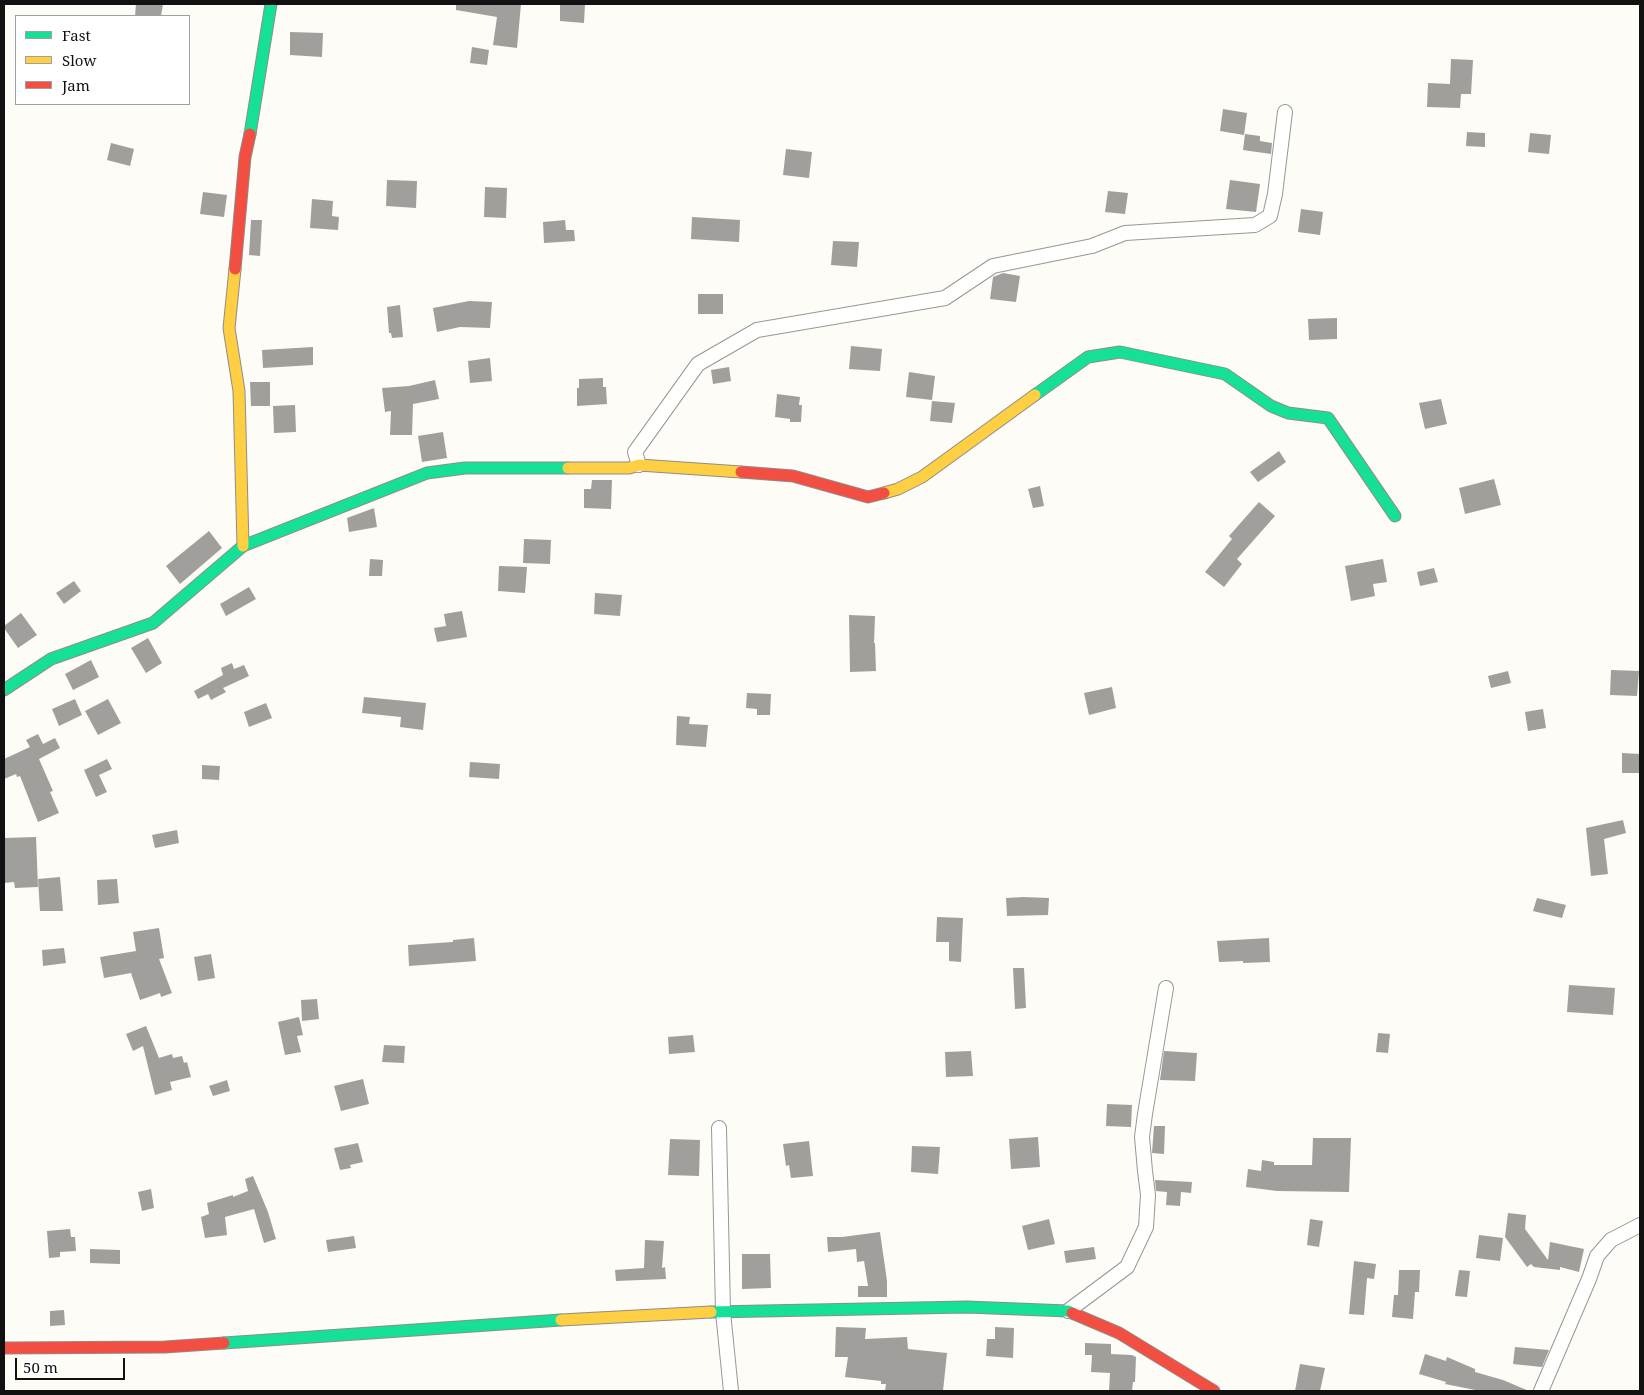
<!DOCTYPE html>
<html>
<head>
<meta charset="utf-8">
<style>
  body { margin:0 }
  #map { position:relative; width:1644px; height:1395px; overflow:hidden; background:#fdfcf7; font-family:"Noto Serif",serif }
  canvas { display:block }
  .frame { position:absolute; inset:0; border:5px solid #111; pointer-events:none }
  .legend { position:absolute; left:15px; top:15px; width:175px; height:90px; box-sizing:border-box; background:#fff; border:1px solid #a0a0a0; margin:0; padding:6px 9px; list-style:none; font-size:15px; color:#111 }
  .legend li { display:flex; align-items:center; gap:10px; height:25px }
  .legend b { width:25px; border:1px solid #a0a0a0 }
  .scale { position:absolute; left:15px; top:1358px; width:110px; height:22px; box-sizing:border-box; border:2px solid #111; border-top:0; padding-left:6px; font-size:15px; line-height:18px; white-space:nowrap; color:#111; -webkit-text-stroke:4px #fff; paint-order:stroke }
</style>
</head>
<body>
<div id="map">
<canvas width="1644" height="1395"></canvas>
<div class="frame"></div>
<ul class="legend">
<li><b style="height:6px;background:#16e098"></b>Fast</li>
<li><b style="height:6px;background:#ffcf43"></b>Slow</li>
<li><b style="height:6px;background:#f24e42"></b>Jam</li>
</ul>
<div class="scale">50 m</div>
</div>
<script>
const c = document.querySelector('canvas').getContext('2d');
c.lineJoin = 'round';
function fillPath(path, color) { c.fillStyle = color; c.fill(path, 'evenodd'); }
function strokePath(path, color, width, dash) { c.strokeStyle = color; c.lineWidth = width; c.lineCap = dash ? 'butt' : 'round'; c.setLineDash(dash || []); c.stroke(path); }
fillPath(new Path2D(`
  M136,4H163L161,16H135Z
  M456,4H521L517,48L493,45L497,17L456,10Z
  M560,4H585L584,23L560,21Z
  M290,32L323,33L322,57L290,55Z
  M472,47L489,50L487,65L470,63Z
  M1451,59L1473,60L1471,94H1461L1460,108L1427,107L1428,83L1450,84Z
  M1223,109L1247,113L1244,135L1220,131Z
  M1467,132L1485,133V147L1466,146Z
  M1530,133L1551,135L1549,154L1528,152Z
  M1245,134L1260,136V141L1272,143L1271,154L1243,150Z
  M111,143L134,149L130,166L107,160Z
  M786,149L812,152L809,178L783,175Z
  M387,180L417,181L416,208L386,206Z
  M1230,180L1260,184L1256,212L1226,209Z
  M485,187L507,188L506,218L484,217Z
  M1108,191L1128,193L1125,214L1105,212Z
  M203,192L227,195L224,217L200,214Z
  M312,199L333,201L332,216L339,217L338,230L310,228Z
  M1301,209L1323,212L1320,235L1298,232Z
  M692,217L740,220L739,242L691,239Z
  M251,220H262L260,256L249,255Z
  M565,220L566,230H574L575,241L544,243L543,222Z
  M833,241L859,242L857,267L831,265Z
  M1003,273L1020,276L1016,302L990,299L993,277Z
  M698,294H723V314H698Z
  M469,301L492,302L490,328L460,327L437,332L433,308Z
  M400,305L403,337L392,338L391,333H389L387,307Z
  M1337,318V339L1309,340L1308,319Z
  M851,346L882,349L880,371L849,369Z
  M313,347V365L263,368L262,350Z
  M490,358L492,381L470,383L468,361Z
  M729,367L731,381L713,384L711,370Z
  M909,372L935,376L932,400L906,397Z
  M603,378V387H606L607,404L577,406V388H579V379Z
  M435,380L439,399L413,404L412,435H390L391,411L385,412L382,388L409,386Z
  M250,382H270V406H251Z
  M777,394L800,397L799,405H802L801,422H790V419L775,417Z
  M1441,399L1447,424L1425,429L1419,403Z
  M932,401L955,403L952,423L930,421Z
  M295,405L296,432L274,433L273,406Z
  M443,432L447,458L422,462L418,436Z
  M1279,451L1286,462L1258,482L1250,472Z
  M1494,479L1501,505L1465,514L1459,488Z
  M592,480H612L611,509L584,508V489H591Z
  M1040,486L1044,506L1033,508L1028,489Z
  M1259,502L1275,516L1237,559L1242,564L1224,587L1205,572L1232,539L1229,536Z
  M374,508L377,527L349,532L347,518Z
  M209,531L222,548L180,584L166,566Z
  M524,539L551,540L550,564L523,563Z
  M370,559L383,560L382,576H369Z
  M1383,559L1387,582L1373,584L1375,596L1351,601L1345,566Z
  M499,566L527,567L525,593L498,591Z
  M1434,568L1438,582L1420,586L1417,572Z
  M74,581L81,591L64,604L56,593Z
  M249,587L256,599L226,616L220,604Z
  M595,593L622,595L620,616L594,614Z
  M462,611L467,637L437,642L434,628L446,626L444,614Z
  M21,613L37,635L18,648L4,628V626Z
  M849,615L875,616L874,643H875L876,671L850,672Z
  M148,638L162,663L146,673L131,648Z
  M91,660L99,677L73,690L65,674Z
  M232,663L234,669L244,665L249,676L223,688L226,692L211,700L208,694L198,699L194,691L223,675L221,668Z
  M1611,670L1639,671L1637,696L1610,695Z
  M1508,671L1511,683L1491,688L1488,676Z
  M1112,687L1116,708L1089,715L1084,693Z
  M747,693L771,694L770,715H757V709L746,708Z
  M364,697L426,703L423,730L400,727L401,717L362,713Z
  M75,699L82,715L59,726L52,709Z
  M108,699L121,723L98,735L85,711Z
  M266,703L272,718L249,727L244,712Z
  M1543,709L1546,728L1528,731L1525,712Z
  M677,716L690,717L689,724L708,725L706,747L676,745Z
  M38,734L43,744L55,738L60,748L39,759L53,791L50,792L59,813L38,822L20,776L17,777L16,774L4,779V759L30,747L26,740Z
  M1622,753L1640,754V773H1622Z
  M107,759L112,769L99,775L107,792L96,797L84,770Z
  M470,762L500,764L499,779L469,777Z
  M202,765L220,766L219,780L202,779Z
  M1623,820L1626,833L1604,839L1608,874L1591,876L1586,828Z
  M177,830L179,843L155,848L152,835Z
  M36,837L38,887L15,888L14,882L4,883V838Z
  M60,877L63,911H40L38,879Z
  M117,879L119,903L98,905L97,880Z
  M1023,897L1049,898L1048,915L1007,916L1006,898Z
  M1537,898L1566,905L1562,918L1533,911Z
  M937,917L963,918L961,962L949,961V942H936Z
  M159,928L164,958L159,959L172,993L161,997L160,993L140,1000L131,973L104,978L100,957L136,951L133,932Z
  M474,938L476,961L409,966L408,945L453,942V940Z
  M1269,938L1270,962L1243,963V961L1219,962L1217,941Z
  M64,948L66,963L43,966L42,950Z
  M211,954L215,978L198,981L194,957Z
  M1013,968H1024L1026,1008L1015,1009Z
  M1569,985L1615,988L1613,1015L1567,1012Z
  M317,999L319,1019L302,1021L301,1000Z
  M299,1017L303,1035L297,1036L301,1052L285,1055L278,1022Z
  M146,1026L159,1058L172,1054L173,1058L182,1056L184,1063L187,1062L191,1077L170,1082L172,1090L155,1095L143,1046L133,1051L126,1034Z
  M1378,1033L1390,1034L1388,1053L1376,1052Z
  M693,1035L695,1052L669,1054L668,1037Z
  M384,1045L405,1046L404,1063L382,1062Z
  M971,1051L973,1076L946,1077L945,1052Z
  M1164,1051L1197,1053L1195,1081L1160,1080Z
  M363,1079L369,1104L341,1111L334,1086Z
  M227,1080L230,1091L213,1096L209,1086Z
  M1107,1104L1132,1105L1131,1127L1106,1126Z
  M1154,1126H1165L1164,1154L1152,1153Z
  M1038,1137L1040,1167L1011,1169L1009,1139Z
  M1313,1138H1351L1349,1192L1277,1191L1246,1187L1248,1169L1261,1171L1262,1160L1274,1162V1165H1312Z
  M670,1139L700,1140L699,1176L668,1175Z
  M809,1141L813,1176L791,1178L789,1165L786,1166L783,1144Z
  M358,1143L363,1162L350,1165L351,1168L340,1170L334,1148Z
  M912,1146L940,1147L938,1174L911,1172Z
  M253,1176L268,1212L276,1239L264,1243L254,1209L225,1217L227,1235L205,1238L201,1217L209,1214L207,1203L233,1195V1197L248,1191L245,1179Z
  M1155,1180L1192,1182L1191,1193L1181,1192L1180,1206L1166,1205L1167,1192L1156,1191Z
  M151,1189L154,1208L142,1211L138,1192Z
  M1508,1213L1526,1215L1525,1229L1548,1260L1550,1242L1584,1249L1579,1272L1560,1267V1270L1534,1267L1531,1264L1527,1267L1505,1237Z
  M1049,1219L1055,1244L1028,1250L1022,1226Z
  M1310,1219L1323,1221L1319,1247L1307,1245Z
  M70,1229L71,1237H75L76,1251L60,1252V1257L49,1258L47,1231Z
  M880,1232L887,1281V1297H858V1286H868L864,1261L857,1262L856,1249L828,1252L827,1237H842Z
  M1479,1235L1503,1238L1500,1261L1476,1258Z
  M354,1236L356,1248L328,1252L326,1240Z
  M645,1240L664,1241L662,1268L665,1267L666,1279L616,1281L615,1270L644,1268Z
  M1094,1247L1096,1259L1066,1263L1064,1251Z
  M90,1249L120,1250V1264L90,1263Z
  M742,1254H770L771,1288L742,1289Z
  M1354,1261L1376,1264L1374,1279L1367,1278L1364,1315L1349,1314Z
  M1399,1270H1420L1419,1292H1415L1413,1319L1392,1317L1394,1295H1398Z
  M1459,1270L1470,1271L1467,1297L1455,1296Z
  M64,1310L65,1325L50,1326V1311Z
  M836,1327L866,1328L865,1339L907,1337L908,1349L947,1353L943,1391H885L886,1384H881V1381L845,1377L848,1357H835Z
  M995,1327L1014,1328L1013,1358L986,1356L987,1339H995Z
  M1085,1343L1111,1344V1354L1132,1355L1136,1357L1135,1382H1133L1132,1391H1109L1110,1373L1091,1372L1092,1355H1085Z
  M1515,1347L1549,1350L1542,1367L1513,1364Z
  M1425,1354L1446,1361L1447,1357L1475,1369V1372L1503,1380L1529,1391H1480L1445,1384L1446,1382L1419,1374Z
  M1300,1364L1325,1368L1320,1391H1295Z`), '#a19f9c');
const street = new Path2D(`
  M639,465L635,452L698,364L757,330L945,298L993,266L1092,246L1125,233L1255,225L1270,216L1275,194L1285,112
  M719,1128L723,1312L731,1391
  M1068,1311L1127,1267L1146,1227L1148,1195L1145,1171L1142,1137L1145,1114L1166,988
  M1541,1391L1589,1279L1597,1256L1611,1240L1640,1225`);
const fast = new Path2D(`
  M250,134L271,4
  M1035,395L1088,357L1120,352L1225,374L1271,406L1288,413L1328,418L1395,516
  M4,690L51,659L153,623L243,546L427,473L465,468H568
  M711,1312L967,1307L1068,1311L1072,1313
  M224,1343L561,1320`);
const slow = new Path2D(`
  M235,269L229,328L239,391L243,546
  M568,468H629L639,465L741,472
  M884,493L898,489L922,477L1035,395
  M561,1320L711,1312`);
const jam = new Path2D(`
  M235,269L245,157L250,134
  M741,472L793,476L868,497L884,493
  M1072,1313L1119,1333L1214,1391
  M4,1348L165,1347L224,1343`);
strokePath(street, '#979795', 16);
strokePath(fast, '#8e8d8b', 13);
strokePath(slow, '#8e8d8b', 13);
strokePath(jam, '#8e8d8b', 13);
strokePath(street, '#fffffe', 14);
strokePath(fast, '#16e098', 11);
strokePath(slow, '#ffcf43', 11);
strokePath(jam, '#f24e42', 11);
</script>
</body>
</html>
